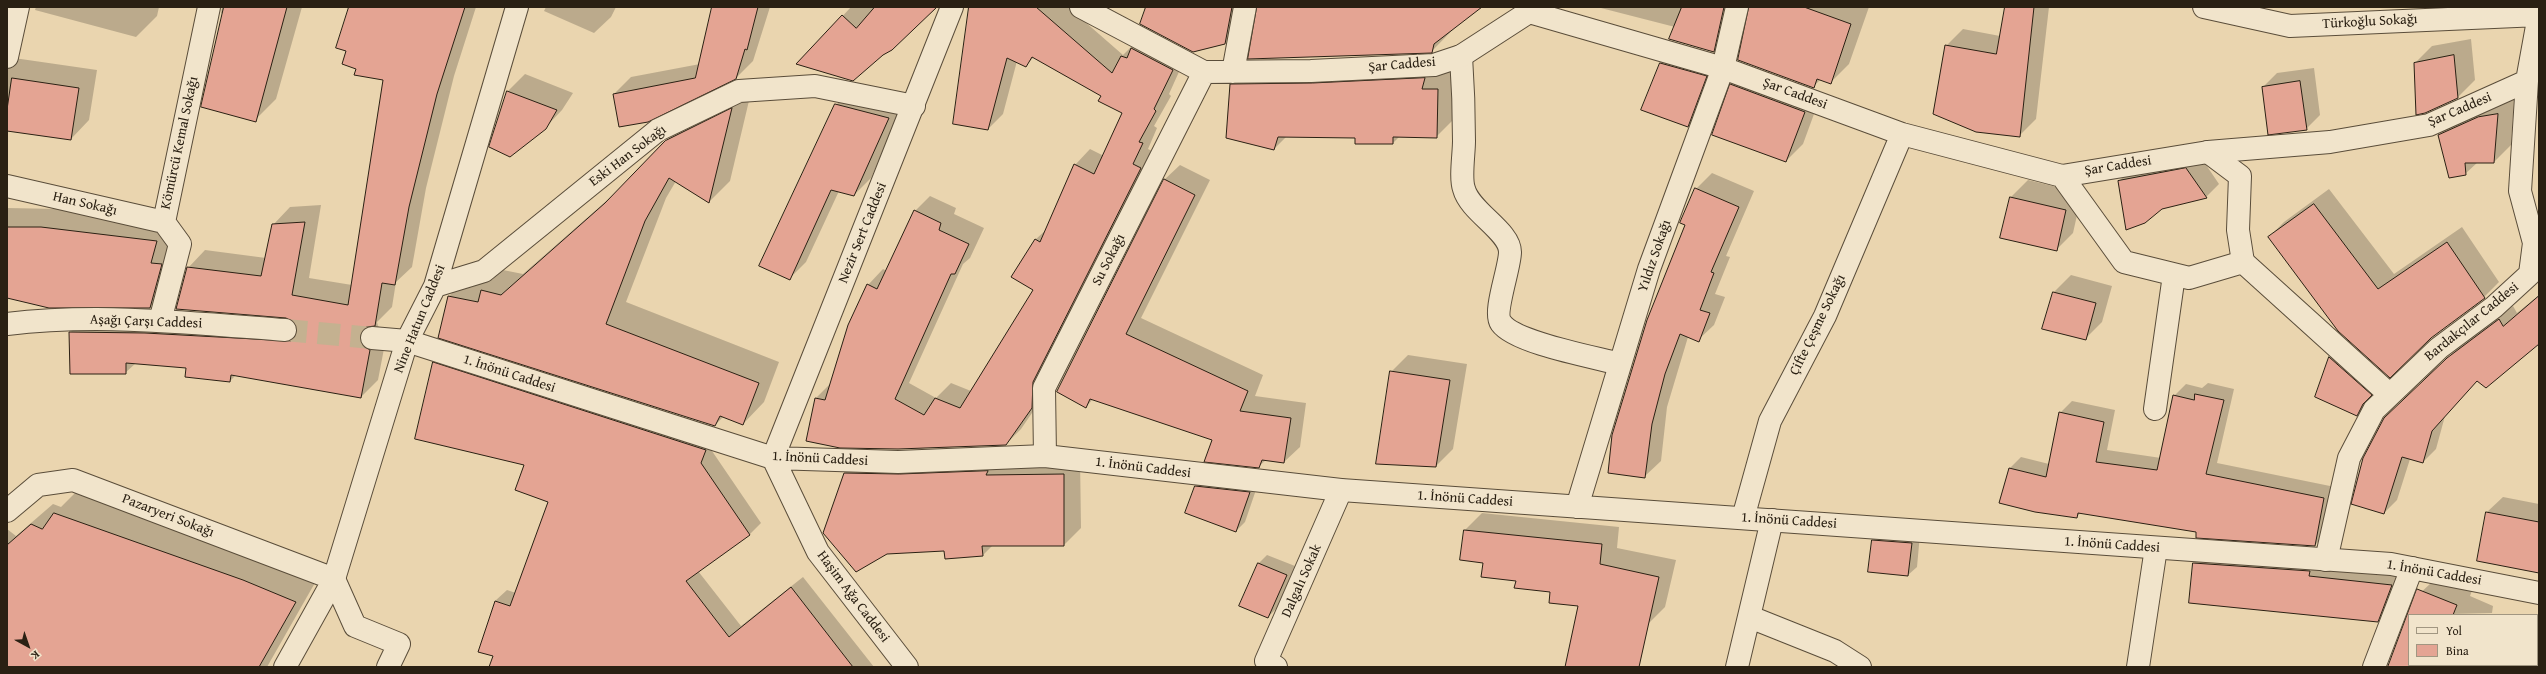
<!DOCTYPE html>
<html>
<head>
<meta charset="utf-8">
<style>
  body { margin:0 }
  #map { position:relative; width:2546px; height:674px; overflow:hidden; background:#ead5af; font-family:"Gentium Book Plus",serif }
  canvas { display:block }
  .frame { position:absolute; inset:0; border:8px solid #2a2013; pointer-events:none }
  .legend { position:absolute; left:2408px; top:614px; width:130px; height:52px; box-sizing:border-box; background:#f1e4cb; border:1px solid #a19681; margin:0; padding:5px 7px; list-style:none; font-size:12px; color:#2a2013 }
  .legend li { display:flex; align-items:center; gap:8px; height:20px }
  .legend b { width:20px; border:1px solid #a19681 }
  .north { position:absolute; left:8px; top:626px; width:40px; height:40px; -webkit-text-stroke:3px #f1e4cb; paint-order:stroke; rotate:140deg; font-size:11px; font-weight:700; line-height:16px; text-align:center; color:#2a2013 }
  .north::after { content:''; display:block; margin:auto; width:14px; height:18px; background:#2a2013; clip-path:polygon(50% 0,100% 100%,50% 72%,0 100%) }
</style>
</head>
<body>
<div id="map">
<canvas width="2546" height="674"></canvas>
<div class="frame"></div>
<ul class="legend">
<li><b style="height:5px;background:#f1e4cb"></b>Yol</li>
<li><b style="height:11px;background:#e4a493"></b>Bina</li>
</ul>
<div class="north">K</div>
</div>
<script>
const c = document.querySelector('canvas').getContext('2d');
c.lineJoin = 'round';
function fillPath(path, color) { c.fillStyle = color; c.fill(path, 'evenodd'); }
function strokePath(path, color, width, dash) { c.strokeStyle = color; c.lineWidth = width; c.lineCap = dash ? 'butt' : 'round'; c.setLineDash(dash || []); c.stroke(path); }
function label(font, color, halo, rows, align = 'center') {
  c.font = font + ' "Gentium Book Plus",serif'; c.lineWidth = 3.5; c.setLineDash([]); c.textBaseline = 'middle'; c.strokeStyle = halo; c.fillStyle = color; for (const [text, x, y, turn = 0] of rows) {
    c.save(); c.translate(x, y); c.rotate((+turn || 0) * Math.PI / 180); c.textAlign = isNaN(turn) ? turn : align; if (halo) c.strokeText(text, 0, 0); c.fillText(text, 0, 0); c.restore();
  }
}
fillPath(new Path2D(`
  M36,7H159L157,16L136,37L35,10Z
  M222,7H302L276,99L255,120L223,14L221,13Z
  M349,7H476L454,76L426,188L412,267L396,282L392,307L377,322L378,326L387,333L378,380L361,397L236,375L230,381L187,367L136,363L125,373L70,333L87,315L163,316L296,323L188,268L205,250L266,258L273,225L290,207L321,205L309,278L352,285L384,79L357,68L347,51Z
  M546,7H616L611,17L594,33L544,11Z
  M713,7H770L753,61L736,78L614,94L631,77L700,64Z
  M851,7H936L798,64Z
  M970,7H1068L1123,55L1137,41L1187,54L1169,94L1171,96L1154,126L1157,128L1148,149L1156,153L1047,391L1021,429L1006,444L815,399L831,383L868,285L883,269L887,271L915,211L930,196L956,208L954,214L984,228L970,258L963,264L909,383L936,398L951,383L971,391L1035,290L1013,277L1036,239L1047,229L1075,165L1090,149L1104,156L1123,112L1102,96L1034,57L1026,65L1017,61L1003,114L988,129Z
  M1147,7H1247L1244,24L1225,43Z
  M1258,7H1475L1431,52Z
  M1597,7H1738L1733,32L1713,51L1675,27Z
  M1750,7H1869L1849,64L1830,83L1821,79L1813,87Z
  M2006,7H2049L2036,119L2019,136L1946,46L1963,29L2000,36Z
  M2471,39L2475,80L2458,97L2415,63L2432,46Z
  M1677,46L1723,59L1705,109L1688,126L1660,63Z
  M7,57L97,70L89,120L71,139L7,130Z
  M1248,68L1455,72L1453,120L1436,137L1400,136L1393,143L1356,137L1287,136L1274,149L1231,85Z
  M1748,68L1821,95L1803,144L1786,161L1731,85Z
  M2314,68L2320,115L2306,129L2263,87L2277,73Z
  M525,74L573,93L562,110L545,128L490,147L508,91Z
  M752,88L730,181L709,202L676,181L666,198L626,302L779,362L764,402L743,424L724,416L715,425L440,337L449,296L470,275L492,280L503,270L523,274L621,188L687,120Z
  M853,88L905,101L871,178L854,195L839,191L806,262L789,279L836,105Z
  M2514,98L2511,145L2494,162H2478L2465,174L2439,135L2456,118Z
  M2200,156L2219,184L2206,197L2161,208L2119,181L2132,168Z
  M1180,165L1210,180L1141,318L1263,375L1255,396L1306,403L1300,447L1284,462L1266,460L1258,467L1214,439L1093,399L1086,407L1164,180Z
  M1712,173L1754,191L1726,256L1730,257L1715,294L1725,297L1714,325L1698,340L1688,337L1667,407L1661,461L1645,476L1609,472L1696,189Z
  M2028,180L2082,193L2073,233L2056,250L2011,197Z
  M2329,189L2394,274L2462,227L2499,282L2484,297L2431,337L2269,237L2284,222Z
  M7,208L60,209L175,223L169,289L150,307L7,297Z
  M2071,275L2112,286L2102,322L2085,339L2043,328L2054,292Z
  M2539,295V347L2537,344L2478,380L2445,416L2436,449L2423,462L2410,459L2397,500L2384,513L2399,404L2462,344L2513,306L2517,313Z
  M2347,341L2388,378L2374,398L2357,415L2316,397L2330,357Z
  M445,351L717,438L712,451L761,523L750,534L698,571L741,626L803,577L874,667H490L494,655L495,601L507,590L516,593L549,501L526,464L434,363Z
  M1408,355L1467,364L1453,449L1436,466L1391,372Z
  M2208,383L2234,389L2217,463L2335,487L2326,534L2315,545L2197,531L2081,512L2077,517L2010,468L2021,457L2049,464L2060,413L2072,401L2115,410L2107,450L2161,458L2174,396L2186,384L2202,388Z
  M862,456L1080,457L1081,528L1064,545H993L983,555L945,550L887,553L856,571L824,533L845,473Z
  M1205,478L1258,484L1245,522L1236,531L1196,486Z
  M76,492L316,581L267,667H7V529L16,536L53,504L61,507Z
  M2503,497L2539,504V572L2478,560L2487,512Z
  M1482,513L1619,527L1617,548L1676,560L1665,607L1648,624L1618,667H1566L1580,605L1551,591L1517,580L1484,562L1465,530Z
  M1882,532L1920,534L1917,567L1908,575L1873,540Z
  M2206,551L2388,571L2402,577L2390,609L2378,621L2190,602L2194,563Z
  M1267,555L1295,566L1277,608L1268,617L1259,563Z
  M2448,578L2473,588L2470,596L2493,606L2492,613L2409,615V665H2443L2442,667H2389L2415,598L2432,582L2441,585Z`), '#0003');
const building = new Path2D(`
  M224,7H287L256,122L201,107Z
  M349,7H465L437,94L409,207L395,285L382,283L375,326L366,327L360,337L361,344L370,350L361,398L231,375L230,382L185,377L186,368L126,363V374H70L69,332L145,333L291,341L297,331L296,324L286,318L176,309L187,267L261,276L272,224L305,222L292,295L348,305L383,80L354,75L356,69L342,64L346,51L336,48Z
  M712,7H758L747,50L745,49L736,79L648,122L619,127L613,94L695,78Z
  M875,7H937L892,50L883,55L853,81L796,64L842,15L856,28Z
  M969,7H1036L1112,73L1121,56L1127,58L1131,48L1173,70L1154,109L1156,111L1139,142L1143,143L1133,164L1141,168L1033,382L1032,408L1006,445L898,449L840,448L806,441L815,398L825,400L848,325L867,284L877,289L914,210L941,223L939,230L969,244L955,274H951L895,399L924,415L935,398L960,408L1033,290L1011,277L1035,239L1040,242L1074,164L1094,174L1122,113L1098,101L1101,96L1032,57L1026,67L1007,58L988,130L953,124Z
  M1146,7H1232L1225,44L1193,52L1140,24Z
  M1257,7H1482L1434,44L1432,53L1248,59Z
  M1682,7H1724L1714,52L1669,39Z
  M1749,7H1804L1851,24L1831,84L1817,79L1814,88L1738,60Z
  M2005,7H2034L2020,137L1976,132L1933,114L1945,45L1996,54Z
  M2454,55L2458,98L2425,113L2416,115L2414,63Z
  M1660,63L1707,76L1688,127L1641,110Z
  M12,78L79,88L71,140L7,131V110Z
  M1425,78L1422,89H1438L1437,138L1393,137V144H1355V138L1278,137L1274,150L1226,138L1230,84L1312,83Z
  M2300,81L2307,130L2268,135L2262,87Z
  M1730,84L1805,112L1786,162L1712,135Z
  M507,91L557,110L546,129L510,157L489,147Z
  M835,104L889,118L854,196L831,190L790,280L759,266Z
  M732,108L709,203L669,178L645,221L606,324L759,383L743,425L720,416L715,426L438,338L448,296L478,302L481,290L501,295L605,203L665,141Z
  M2498,114L2494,163H2465L2466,175L2449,178L2438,135L2478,117Z
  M2186,168L2207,198L2162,209L2145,223L2126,230L2118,181Z
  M1164,179L1195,195L1126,334L1248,391L1240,411L1291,418L1284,463L1262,460L1259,468L1204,462L1212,440L1090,399L1086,408L1057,392Z
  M1695,188L1739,207L1711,272L1714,273L1700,310L1710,313L1699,342L1680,334L1665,374L1652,424L1645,478L1608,473L1612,435L1647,320L1685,225L1680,223Z
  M2010,197L2066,210L2057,251L2000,238Z
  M2314,204L2378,289L2447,242L2485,298L2431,338L2390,378L2338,331L2268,237Z
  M7,227H41L157,241L151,263L162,264L150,308H49L7,298Z
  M2053,292L2096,303L2086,340L2042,329Z
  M2539,296V344L2486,388L2477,381L2432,431L2423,463L2402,457L2384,514L2351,504L2363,458L2384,418L2447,358L2499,319L2503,326Z
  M2329,357L2372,395L2363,404L2357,416L2315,397Z
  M433,362L706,450L701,463L750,535L686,581L729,637L791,587L853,667H489L493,656L478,652L495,601L510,606L548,502L515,490L524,465L415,439Z
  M1390,371L1450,380L1436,467L1376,464Z
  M2195,394L2224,400L2206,474L2324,498L2315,546L2196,538V532L2078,513L2077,518L2035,512L1999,503L2009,468L2046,477L2059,412L2104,422L2096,462L2157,470L2173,395L2194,400Z
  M988,471L986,475L1064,474V546H982L983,556L945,559L944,551L887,554L856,572L823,533L844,473L899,474Z
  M1195,486L1250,492L1236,532L1185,513Z
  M2486,512L2539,522V573L2477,561Z
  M54,513L243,580L296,602L259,667H7V545L31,524L42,529Z
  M1464,530L1602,544L1600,564L1659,577L1639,667H1565L1578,606L1549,603L1550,592L1514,588L1516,581L1481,577L1483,563L1460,560Z
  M1872,540L1912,543L1908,576L1868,572Z
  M1258,563L1287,575L1268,618L1239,606Z
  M2193,563L2310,571L2309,576L2392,585L2378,622L2189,603Z
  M2417,589L2457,605L2453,615H2409V665H2433L2432,667H2388Z`);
fillPath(building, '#e4a493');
strokePath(building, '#2a2013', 1);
strokePath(new Path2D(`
  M285,330L372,338`), '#c4b190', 22, [22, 11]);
const service = new Path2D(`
  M1461,56C1463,84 1464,112 1464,141C1464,154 1460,178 1464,189C1470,212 1510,231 1510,252C1510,268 1493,312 1501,323C1515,343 1594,357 1620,364
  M2208,152L2240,176L2238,230L2243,262
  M2155,409L2174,275
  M334,579L355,626L399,644L388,667
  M1276,667L1266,661L1341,490
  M2374,667L2412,568`);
const minor = new Path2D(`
  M1081,7L1204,72L1311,71L1434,65L1461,56L1529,12L1723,68L1902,134L2062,176L2208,152L2330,142L2429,125L2527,81
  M2204,7L2290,26L2539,15
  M7,57L18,7
  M1233,72L1245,7
  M2062,176L2124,262L2189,278L2243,262L2389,394
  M7,186L164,222
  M435,286L484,271L658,130L739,91L815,86L914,106
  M160,321L180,244L164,222L209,7
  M1045,456L1044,388L1204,72
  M7,511L38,485L73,480L334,579
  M1743,518L1770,421L1825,316L1902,134
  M2326,560L2349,458L2374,410L2439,348L2494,307L2530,274L2534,243L2520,191L2527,81L2539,15
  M1750,617L1835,651L1860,667
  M285,667L334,579L407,341L435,286L517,7
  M1737,667L1772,520
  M2138,667L2156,548`);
const tertiary = new Path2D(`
  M7,324C99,313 193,323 285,330
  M372,338L407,341L773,458L898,462L1045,456L1341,490L2391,564L2539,593
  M1577,507L1649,269L1723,68L1737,7
  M907,667L818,552L773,458L952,7`);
strokePath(service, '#5a4d3a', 24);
strokePath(minor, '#5a4d3a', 24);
strokePath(tertiary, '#5a4d3a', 24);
strokePath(service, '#f1e4cb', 22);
strokePath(minor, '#f1e4cb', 22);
strokePath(tertiary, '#f1e4cb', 22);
label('14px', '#2a2013', '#f1e4cb', [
  ["Türkoğlu Sokağı",2370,22,-3],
  ["Şar Caddesi",1402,65,-5],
  ["Şar Caddesi",1795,94,20],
  ["Şar Caddesi",2460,110,-23],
  ["Kömürcü Kemal Sokağı",180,143,-78],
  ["Eski Han Sokağı",628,156,-37],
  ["Şar Caddesi",2118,166,-9],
  ["Han Sokağı",85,204,13],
  ["Nezir Sert Caddesi",863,233,-68],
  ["Yıldız Sokağı",1655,256,-71],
  ["Su Sokağı",1109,260,-63],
  ["Nine Hatun Caddesi",420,319,-68],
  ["Aşağı Çarşı Caddesi",146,322,2],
  ["Bardakçılar Caddesi",2472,322,-39],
  ["Çifte Çeşme Sokağı",1818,325,-64],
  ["1. İnönü Caddesi",509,374,18],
  ["1. İnönü Caddesi",820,459,3],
  ["1. İnönü Caddesi",1143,468,7],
  ["1. İnönü Caddesi",1465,499,4],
  ["Pazaryeri Sokağı",168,516,21],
  ["1. İnönü Caddesi",1789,521,4],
  ["1. İnönü Caddesi",2112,545,4],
  ["1. İnönü Caddesi",2434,573,10],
  ["Dalgalı Sokak",1302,581,-66],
  ["Haşim Ağa Caddesi",853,597,53]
]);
</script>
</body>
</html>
